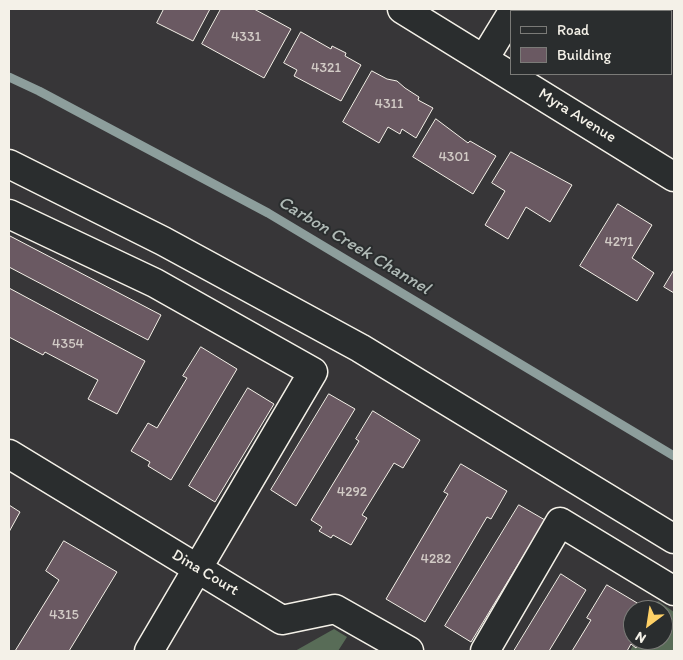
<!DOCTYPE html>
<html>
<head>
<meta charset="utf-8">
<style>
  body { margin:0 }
  #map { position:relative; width:683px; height:660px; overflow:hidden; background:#373638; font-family:Itim,sans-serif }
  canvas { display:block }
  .frame { position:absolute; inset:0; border:10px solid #f4f1e8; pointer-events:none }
  .legend { position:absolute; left:510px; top:10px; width:162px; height:65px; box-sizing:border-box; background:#2a2d2e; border:1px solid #7b7b78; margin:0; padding:6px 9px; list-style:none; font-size:15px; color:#f4f1e8 }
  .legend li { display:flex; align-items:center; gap:10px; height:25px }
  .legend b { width:25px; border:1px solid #7b7b78 }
  .north { position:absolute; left:623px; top:600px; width:50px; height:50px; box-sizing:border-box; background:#2a2d2e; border:1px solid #7b7b78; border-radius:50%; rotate:211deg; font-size:14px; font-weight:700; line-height:20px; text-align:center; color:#f4f1e8 }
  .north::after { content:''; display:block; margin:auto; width:18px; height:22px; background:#ffd166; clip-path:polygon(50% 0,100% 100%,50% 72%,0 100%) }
</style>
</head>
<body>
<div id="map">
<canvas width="683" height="660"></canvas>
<div class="frame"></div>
<ul class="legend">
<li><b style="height:6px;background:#2a2d2e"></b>Road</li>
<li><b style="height:14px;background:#6a5962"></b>Building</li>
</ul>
<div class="north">N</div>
</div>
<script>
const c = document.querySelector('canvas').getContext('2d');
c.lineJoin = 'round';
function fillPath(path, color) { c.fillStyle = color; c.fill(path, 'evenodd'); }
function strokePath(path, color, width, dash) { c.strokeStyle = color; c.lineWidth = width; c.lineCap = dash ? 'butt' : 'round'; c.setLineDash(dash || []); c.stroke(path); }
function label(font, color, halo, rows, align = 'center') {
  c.font = font + ' Itim,sans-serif'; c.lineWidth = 4; c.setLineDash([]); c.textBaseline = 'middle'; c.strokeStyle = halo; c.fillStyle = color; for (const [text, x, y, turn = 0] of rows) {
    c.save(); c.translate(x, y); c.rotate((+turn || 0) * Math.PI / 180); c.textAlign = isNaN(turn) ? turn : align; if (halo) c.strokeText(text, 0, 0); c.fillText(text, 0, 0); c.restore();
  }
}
fillPath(new Path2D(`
  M658,601L674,612V651H630L636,640H663V610H653Z
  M334,629L347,637L338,651H295Z`), '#586c57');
strokePath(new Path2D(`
  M9,77L39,91L268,213L674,456`), '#8d9e9c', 9);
const building = new Path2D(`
  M164,9H210L193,41L157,23Z
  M221,9H254L291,29L264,78L202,44Z
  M605,9H640L644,11H604Z
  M301,32L331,49L332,46L346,53L345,56L361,65L341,101L294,76L297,70L284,63Z
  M372,71L387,79L397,81L405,88L419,97L418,100L433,108L416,138L402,129L400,134L388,127L379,143L343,122Z
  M436,119L468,143L470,141L496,156L473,194L413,157Z
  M511,152L572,185L550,222L526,207L508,239L485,225L505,191L492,183Z
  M618,204L652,225L632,258L654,273L637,301L580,266Z
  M10,236L161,315L148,340L9,267Z
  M674,270V293L664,287Z
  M9,288L145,361L117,414L88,399L98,380L45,352L43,355L9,337Z
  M201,347L237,369L171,480L148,466L150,462L131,451L148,423L157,428L187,378L183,376Z
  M248,388L274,404L215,502L189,486Z
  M329,394L355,409L296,506L271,490Z
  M373,411L420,440L403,468L394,463L362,515L367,518L351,545L333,535L331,538L319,531L322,527L311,520L359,441L356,439Z
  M461,464L507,491L491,519L487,517L425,622L386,599L448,494L444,492Z
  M9,505L20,512L9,532Z
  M519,505L545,520L471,642L445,626Z
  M64,541L117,572L69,651H15L59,580L46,571Z
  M561,574L586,590L549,651H514Z
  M607,585L649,610H633V640H641L636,648L631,644L627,651H572L591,620L587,618Z`);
fillPath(building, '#6a5962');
strokePath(building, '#f4f1e8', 1);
const minor = new Path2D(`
  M402,9L674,177
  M484,59L512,13
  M9,164L163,241L360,348L674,539
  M9,214L155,283L313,372L149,651
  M9,454L282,620L335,609L409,651
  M485,651L560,522L674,591`);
strokePath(minor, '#f4f1e8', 31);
strokePath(minor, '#2a2d2e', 28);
label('14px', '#d2cbc6', null, [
  ["4331",246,37],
  ["4321",326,68],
  ["4311",389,104],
  ["4301",454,157],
  ["4271",619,242],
  ["4354",68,344],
  ["4292",352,492],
  ["4282",436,559],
  ["4315",64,615]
]);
label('16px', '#f4f1e8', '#2a2d2e', [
  ["Myra Avenue",577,116,32],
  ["Dina Court",205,573,31]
]);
label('italic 18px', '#b0bab6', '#2a2d2e', [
  ["Carbon Creek Channel",354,246,31]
]);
</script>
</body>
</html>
